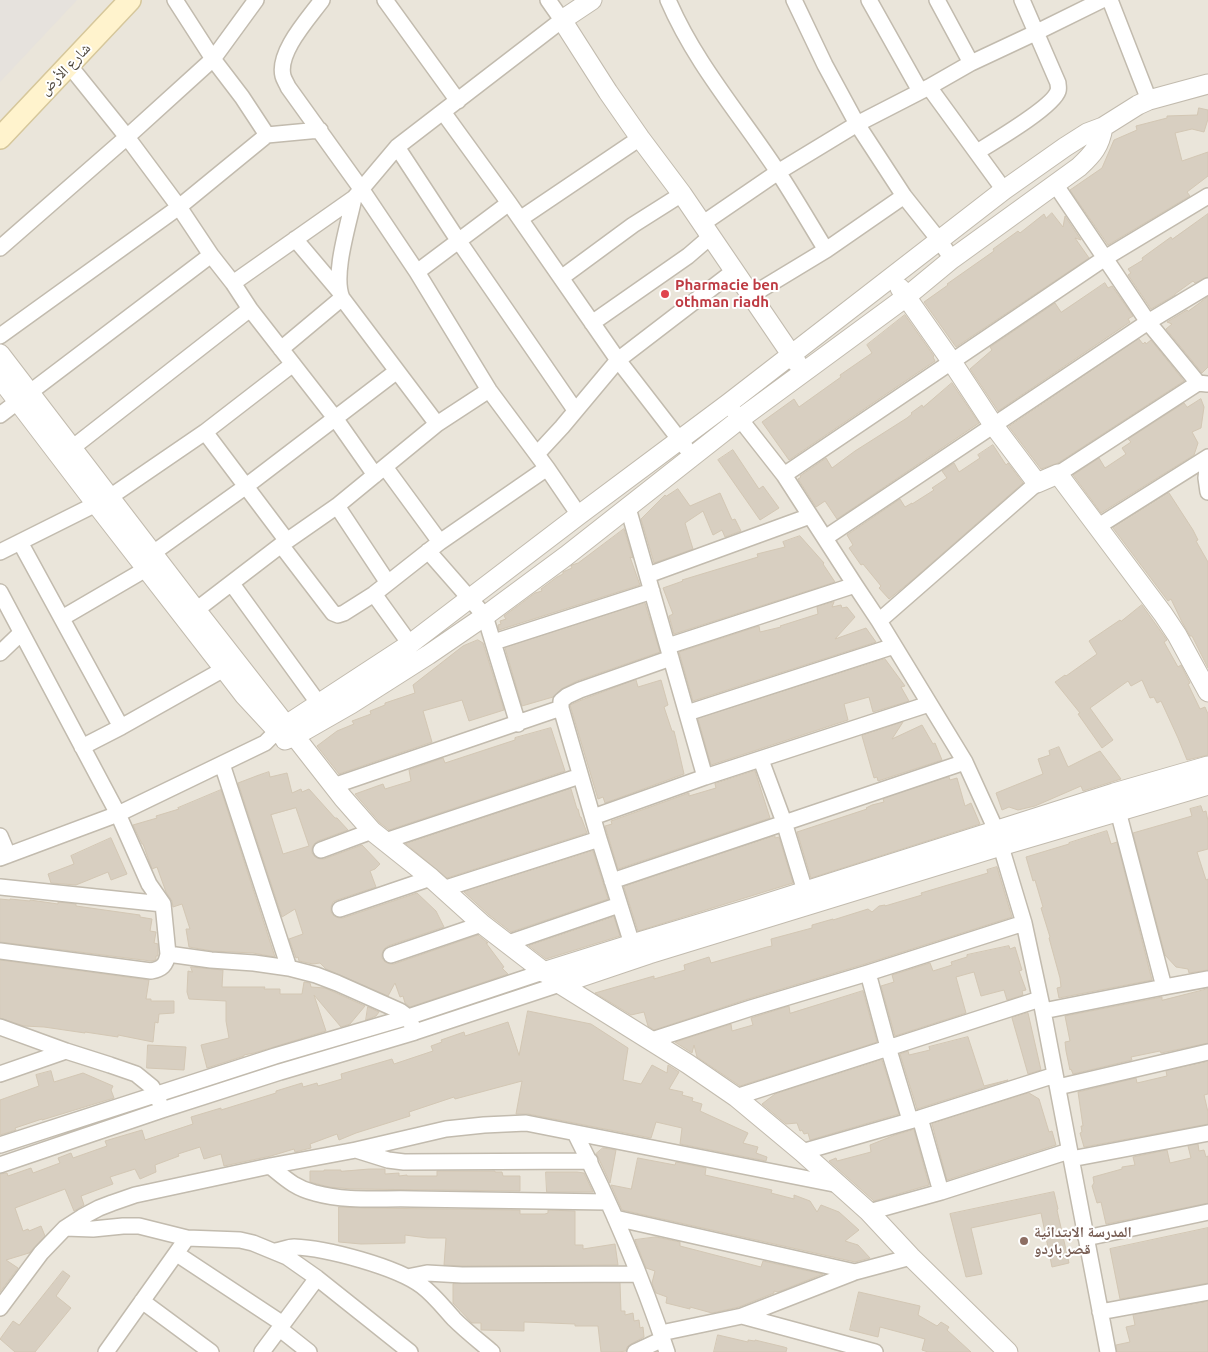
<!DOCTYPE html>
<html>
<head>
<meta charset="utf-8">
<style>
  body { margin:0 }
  canvas { display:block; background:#f6f3ec }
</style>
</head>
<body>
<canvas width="1208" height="1352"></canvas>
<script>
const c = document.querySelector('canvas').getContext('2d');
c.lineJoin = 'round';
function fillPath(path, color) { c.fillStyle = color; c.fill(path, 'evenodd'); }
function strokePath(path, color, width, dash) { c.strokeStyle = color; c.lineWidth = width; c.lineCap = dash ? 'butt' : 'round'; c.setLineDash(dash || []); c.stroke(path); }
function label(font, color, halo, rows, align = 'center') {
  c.font = font + ' Ubuntu,"Noto Naskh Arabic",sans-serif'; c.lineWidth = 4; c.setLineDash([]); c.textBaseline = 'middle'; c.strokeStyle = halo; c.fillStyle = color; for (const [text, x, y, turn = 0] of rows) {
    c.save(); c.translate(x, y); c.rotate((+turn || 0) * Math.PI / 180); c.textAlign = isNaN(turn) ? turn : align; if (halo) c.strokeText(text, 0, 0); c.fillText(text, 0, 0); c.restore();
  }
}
fillPath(new Path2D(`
  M0,0H1208V1352H0Z`), '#eae5da');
fillPath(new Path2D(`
  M0,0H77L0,82Z`), '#e6e2dd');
const building = new Path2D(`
  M1199,108L1208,110V119L1204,132L1192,129L1175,133L1182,161L1208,152V176L1187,192L1190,196L1108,245L1070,190L1102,168L1114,140L1137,130L1136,126L1167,118V116L1197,115Z
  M1052,213L1063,227L1065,216L1081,240L1075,238L1089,258L956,347L924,302L948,285L947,284L994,251L993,249L1018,231L1020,233L1044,214L1046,218Z
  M1208,214V277L1195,283L1193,281L1175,294V295L1151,309L1128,275L1131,273L1128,269L1143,260L1142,258L1171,237L1172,239Z
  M1105,283L1108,288L1112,286L1133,316L1128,319L1130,322L998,411L970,369L992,350L990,347L1055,303L1061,312Z
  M1208,297V367L1202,373L1166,329L1172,324L1167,322L1187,310L1188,311Z
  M905,315L934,356L933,357L935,361L789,460L762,422L794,399L799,407L841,377L840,375L872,353L867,345Z
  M1139,339L1143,344L1145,342L1146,344L1151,340L1184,381L1058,463L1041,469L1009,427Z
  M952,383L979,423L837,519L825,501L816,507L798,479L801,477L800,476L826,458L832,468L855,451L907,418L912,414L911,413L922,405L923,407Z
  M1201,399L1204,407L1201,428L1192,432L1198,443L1194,455L1101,513L1073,475L1099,458L1105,468L1126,454L1122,448L1131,442L1128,439L1184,403L1187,407Z
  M993,445L1006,465L1008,463L1023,483L911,581L889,599L879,588L881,586L863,564L861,565L849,548L853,545L847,535L900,499L905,507L912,503V504L934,490L932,488L947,478L942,471L954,463L959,472L980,458L978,455Z
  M733,450L759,489L763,486L779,508L760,520L718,460Z
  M678,489L690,506L720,493L732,520L735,519L741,531L725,537L722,530L713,535L703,511L685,523L693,549L654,563L641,519L665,495L666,496Z
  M1169,493L1193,530L1198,540L1196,541L1208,562V668L1192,636H1190L1182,622L1171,599L1168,601L1113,528Z
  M624,529L633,558L630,557L640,585L499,630L498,625L501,624L500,621L506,619L504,616L535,593L542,591L541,589L557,577L563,574V572L565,571L572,568L571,566L572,565L578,563Z
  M800,536L824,563L823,564L835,582L674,634L669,616L673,614L663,588L683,581L682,580L758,557L757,554L785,547L783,542Z
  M834,602L832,607L841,605L842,608L847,607L855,617L835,639L866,628L876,642L693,701L679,652L759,626L760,632L781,627L780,626L818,614L817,607Z
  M645,603L660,652L577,681L561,689L553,697L522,706L505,648Z
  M1142,605L1167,640L1164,642L1178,667L1181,665L1190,683L1188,684L1200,709L1205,707L1208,714V755L1187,760L1178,738L1161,701L1157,703L1154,697L1150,698L1142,680L1131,686L1128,681L1090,708L1113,740L1102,748L1078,714L1080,713L1055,682L1065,675L1066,676L1097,654L1089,641L1120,620L1121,621Z
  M478,640L483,643L504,710L469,721L462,700L423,711L432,742L339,774L317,746L337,731L354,724L352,721L371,714L370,711L385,705V703L415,693L413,685L463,646Z
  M885,659L905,686L901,687L909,701L873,712L869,697L844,704L848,720L711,765L698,719Z
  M636,680L638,687L661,680L668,705L664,707L672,731H674L676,739L684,774L605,803L603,797L598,799L570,705L584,699Z
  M903,722L892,739L922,725L933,744L935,743L942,760L878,781L877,777L874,778L862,736Z
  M551,728L565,771L389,830L380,823L355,794L383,784L385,789L411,781L409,770L443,758L445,763L515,740V738Z
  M1059,747L1068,767L1100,751L1121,779L1083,791L1081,786L1035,806L1018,810L1009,807L1002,810L996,793L1043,774L1038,759L1050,755L1049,751Z
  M755,771L770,818L618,869L605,826L612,824L611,821L689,793V796L716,788L715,784Z
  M269,772L270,777L287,773L292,793L301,789L302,792L309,789L335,818H337L348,830L318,841L314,844L312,848V853L315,857L320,859H324L362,845L380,864L375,869L370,871L376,887L337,900L333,902L331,907V912L334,916L339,918H343L417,893L436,911L444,927L388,946L384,949L382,954V958L385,962L390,964H394L478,935L488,943H486L504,967L502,968L508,974L410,1007L405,1003L403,996L400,997L395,983L388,996L326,969L320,963L313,964L299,961L298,957L296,958L289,939L303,934L295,909L282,917L238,783L259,775ZM296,808L309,846L283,854L271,815Z
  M949,777L950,780L957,778L965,806L971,803L980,824L811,878L797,832L867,809L866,808L872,805L884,802L883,799Z
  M571,789L577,809H578L580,817H581L587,833L447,878L406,844Z
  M221,790L275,957L253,953L212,951L189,947L186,929H190L182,904L173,907L172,901L166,892L157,867L152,869L143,844H142L133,825L157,818L156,816L179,809L178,808Z
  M1201,806L1203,812L1206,811L1208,821V849L1197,852L1206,880L1208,879V970L1189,973L1188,969L1176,967L1165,955L1133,833L1192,816L1190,809Z
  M1107,831L1111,844L1117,842L1152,980L1059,998L1057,988L1061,987L1060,978L1049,938L1050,937L1041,908L1043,907L1035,880L1033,881L1026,857L1069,844V843Z
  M775,836V838L779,837L793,883L638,931L624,887Z
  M111,838L127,874L111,880L108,872L76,885L51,883L48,874L74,864L71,856Z
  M593,851L608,899L511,932L489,915L464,892Z
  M997,867L1012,917L865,964L748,999L654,1030L648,1026L644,1012L631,1015L595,993L654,976V979L685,970L684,965L709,957L711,963L767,947L772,946L771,939L812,928V925L833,919V920L868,909L872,912L879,906L885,905V906L922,895L921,893L988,873L987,870Z
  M0,899L10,900V899L30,901V900L58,904V902L76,904V906L140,915V917L152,919L150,931L156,932L154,943L158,944V956H156V960L151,961L0,942Z
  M614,917L620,936L546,959L529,946Z
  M1009,946L1010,949L1015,947L1022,970L1019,971L1026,990L1022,991L1023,995L1007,1000L1004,990L981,996L974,972L956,977L966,1013L895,1036L881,986L894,982L892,975L930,963L933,971L952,965L951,962L967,957V955Z
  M0,960L149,980L146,999H151V1001H174V1013L159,1014L158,1023L155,1022L153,1042L118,1035V1037L85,1032V1033L44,1027L24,1026L0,1018Z
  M191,967L223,970L222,987H265L264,989H280V994H302L304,982L310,983L311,987L325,988L365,1006L350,1024L341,1027L314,995L326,1031L254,1053L244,1055V1056L207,1068L201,1045L229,1038L226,1021V1001L189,999L187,992L188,971L192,972Z
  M1208,989V1043L1161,1053L1160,1051L1131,1057L1132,1060L1073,1074L1071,1069L1070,1070L1066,1051L1065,1042L1070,1041L1065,1016L1162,997V1000Z
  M863,991L877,1042L740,1086L697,1057L694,1045L692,1053L675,1042L731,1024L732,1031L753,1025L751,1018L789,1006L790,1013Z
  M368,1007L379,1012L376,1016L366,1020Z
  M528,1011L591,1024L628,1048L623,1080L641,1084L652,1065L667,1073L668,1065L679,1072L669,1089L683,1092L682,1095L693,1098L692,1101L702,1104L700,1111L748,1133L743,1143L758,1147L756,1153L767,1157L766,1161L680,1144L682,1128L656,1122L651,1138L528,1114H516L522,1081L455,1099L454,1097L409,1112L410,1116L356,1133L339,1140L337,1134L310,1144L311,1148L295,1152L294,1149L271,1156L224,1166L221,1154L204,1159L200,1147L178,1154L179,1156L155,1165L156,1172L140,1179L135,1169L110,1177L113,1184L81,1196L84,1205L74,1211L65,1189L15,1208L23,1231L28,1229L29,1231L41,1226L45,1236L29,1253L6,1260L18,1268L0,1292V1174L7,1173L8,1176L31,1168L33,1173L60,1163L58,1158L71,1153L73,1158L107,1146L105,1141L142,1130L145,1140L193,1124L191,1117L221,1108V1110L276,1093V1091L302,1083L303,1087L317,1083L318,1086L342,1079L341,1074L392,1059L394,1064L433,1051L431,1046L442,1042L441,1040L464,1032L465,1036L508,1022L519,1055Z
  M1028,1013L1041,1070L1028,1074L1012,1018Z
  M968,1037L984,1086L1008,1080L917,1109L900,1054L908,1051L909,1055L930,1050L929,1047Z
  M148,1045L186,1047L184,1070L147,1068Z
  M882,1060L899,1114L810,1140L808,1133L804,1134L802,1130L800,1131L797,1123L786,1124L762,1104L775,1094Z
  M1208,1062V1094L1204,1095L1208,1112V1124L1084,1147L1080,1133L1082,1132L1081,1126H1083L1078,1092L1136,1078L1137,1083L1167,1076L1166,1071Z
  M51,1071L54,1082L83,1073L113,1086L111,1090L114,1098L42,1120V1119L15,1128L16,1130L0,1135V1100L39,1086L36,1075Z
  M1029,1093L1039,1099L1049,1132L1052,1131L1056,1145L947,1180L932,1124Z
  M914,1130L929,1185L874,1201L829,1161L836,1158L837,1161L871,1152L870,1145L895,1135Z
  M1198,1144L1199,1151L1204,1150L1206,1157L1208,1156V1203L1106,1224L1101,1202L1097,1203L1092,1186L1094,1183L1093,1177L1122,1169V1167L1135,1165L1133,1157L1167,1150L1170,1163L1191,1158L1188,1146Z
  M603,1148L616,1150L610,1183L598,1157L596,1154Z
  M638,1158L675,1165L676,1162L706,1168L705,1175L772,1190L771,1193L794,1199V1195L810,1201L817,1212L821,1205L839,1212L859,1230L845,1241L858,1245L870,1258L855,1262L622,1210L611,1185L631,1189Z
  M370,1169H385V1174L399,1173V1176L407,1175V1176H437V1171H495V1172H502L503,1176H520V1191L352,1189L329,1187L310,1182V1171H324V1170H341V1171Z
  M546,1172H577L584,1173L593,1192H547Z
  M1054,1192L1058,1209L1057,1210L1069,1263L1052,1267L1041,1213L971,1228L982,1274L966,1277L950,1214Z
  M339,1207L364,1208L520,1210V1214H545L548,1213V1210L575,1211V1245H583V1249L615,1244L618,1265L462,1266L444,1265L446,1238H428L405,1235V1243L361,1244L339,1242Z
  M1208,1228V1283L1120,1299L1110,1249Z
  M656,1237L680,1242V1246L761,1267L763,1261L823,1274L778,1292L774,1291V1293L739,1307L712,1313L690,1307V1309L666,1303L667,1297L656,1293L652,1283L655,1271L646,1268L635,1240Z
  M63,1271L70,1276L56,1296L71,1308L35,1352H15L0,1339L13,1321L19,1325Z
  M620,1283L621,1311H625V1315L633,1313L634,1321L639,1320L640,1328L643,1327L644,1337L631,1344L627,1347L626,1351L618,1352H601L598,1326H575V1324L524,1322V1331L481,1330V1323H472L453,1303V1284Z
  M859,1292L920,1306L918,1315L937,1326L941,1322L949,1327L947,1330L971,1352H928L922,1350L925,1339L880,1327L878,1337L850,1330Z
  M1208,1302V1352H1117L1116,1345L1130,1342L1126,1327L1135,1325L1133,1315Z
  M718,1335L748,1342V1340L755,1341V1340L784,1347L787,1348L786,1352H714Z`);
fillPath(building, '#d8cfc1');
strokePath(building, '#d3c7b4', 1);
const minor = new Path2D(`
  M322,0C309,18 277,52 283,76C284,80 287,84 288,87L362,190L417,272L489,390L547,468L579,515
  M385,0L458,101
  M668,0C696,65 740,114 778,172C795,198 810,224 826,250
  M794,0L825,65L857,124L904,196L939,240L952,259
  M869,0L920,91
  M937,0L971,63
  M1110,0L1149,100
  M69,65L127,137L179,207L211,255L233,283L250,309L335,418L375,475
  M929,87L1004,190
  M443,112L509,203L618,360L686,448
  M267,135L320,130
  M397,147L458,240L575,410
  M977,152C993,142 1053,107 1058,91C1059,88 1058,86 1058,83L1022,0
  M1055,184L1148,322L1198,383
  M354,198C349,223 332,275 342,298L437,424
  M520,219L640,138
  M702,224L778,172L857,124L929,87L971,63L1035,33L1102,0
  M295,239L339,291
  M0,248L127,137L213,59L256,0
  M417,272L509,203
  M561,278L633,225L682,194
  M233,283L354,198L397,147L562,20L548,0
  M750,296L826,250L904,196
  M592,323L688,256L710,237
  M0,336L179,207L267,135L242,97L213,59L175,0
  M281,349L342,298
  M733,410L784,475L855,585L879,621L965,762L996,830L1024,923L1043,1011L1108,1352
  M0,415L211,255
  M205,432L287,541
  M72,448L250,309
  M537,454L562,427L618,360L734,271
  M1208,457L1206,478L1208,492
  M385,467L440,542
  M1058,474L1198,383L1207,384
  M784,475L1105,258L1208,196
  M337,506L388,583
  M628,508L705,777
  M1097,527L1208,457
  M825,538L1148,322L1208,286
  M20,542L121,727
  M281,545L333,613L338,615L344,613L374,594L440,542L547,468
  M428,551L485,616L518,724
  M0,552L110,497L205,432L293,364
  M153,553L245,487L397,371
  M648,575L810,516
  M232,584L319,704
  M0,592L118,814L149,884L163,904L168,954L211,960L254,963L289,968L316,975L337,983L400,1011L408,1017L415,1032
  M374,594L410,644
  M187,617L281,545L337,506L437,424L489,390
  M62,618L146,569
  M879,621L1037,483
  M494,642L652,591
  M668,646L855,585
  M0,653L21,633
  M687,713L894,646
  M82,747L121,727L224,669
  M761,760L784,822L805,891
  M222,764L289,968
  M333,786L561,708
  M1118,811L1164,987
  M593,817L705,777L929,704
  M0,836L8,855
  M385,841L580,776
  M321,850L372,831
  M0,858L118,814L265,743L277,731
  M612,881L965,762
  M0,887L163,904
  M443,889L599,839
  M340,909L431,878
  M508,943L619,905
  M632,944L599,839L561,708V701L567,696L580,690L671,658
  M0,951L151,971C162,969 166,965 168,954
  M391,955L482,924
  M868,973L888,1047L910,1120
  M1043,1011L1164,987L1208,979
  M0,1027L66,1051L110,1065L136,1074L152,1087L159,1101
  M652,1040L751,1008L868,973L1024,923
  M0,1074L66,1051
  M1058,1087L1208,1052
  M736,1097L1040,999
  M920,1118L941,1192
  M575,1133C611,1204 642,1277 667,1352
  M0,1145L275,1056L408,1017L543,972
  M356,1150L388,1160L404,1162L590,1161
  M802,1152L920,1118L1055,1075
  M1071,1159L1208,1133
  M0,1165L162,1110L280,1072L415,1032L560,984
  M270,1166C286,1179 295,1188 315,1193C347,1202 381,1198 414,1199C478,1200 543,1201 607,1202
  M869,1212L941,1192L1069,1151
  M615,1218L855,1272
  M65,1228L93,1229L123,1226H139L187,1238L240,1240L253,1243L287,1257L317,1278L410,1352
  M1086,1238L1208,1212
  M276,1251C282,1250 288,1247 294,1247C326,1248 397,1267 422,1286C434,1295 444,1308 454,1319C466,1331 479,1341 492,1352
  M177,1254L283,1324
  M407,1277L427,1273L462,1275L638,1274
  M142,1301L211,1352
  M0,1308L41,1253L65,1228L82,1217L99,1208L112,1203L135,1195L270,1166L356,1150L446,1129L484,1125L526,1123L839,1185
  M1100,1312L1208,1292
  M742,1316L875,1352
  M280,1329L309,1352
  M661,1333L742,1316L855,1272L911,1257
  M106,1352L187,1238
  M262,1352L317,1278
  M635,1352L663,1339`);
const tertiary = new Path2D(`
  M592,0L562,20L608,92L640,138L682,194L797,363
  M900,288L952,362L994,426L1037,483L1058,474L1163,614L1177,635L1208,692
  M0,354L196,610L343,798L372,831L431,878L482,924L560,984L688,1064L736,1097L802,1152L869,1212L911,1257L1008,1352
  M0,378L96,504L224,669L244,695L282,736
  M277,731L410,644L579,515L729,403L1004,190L1065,147L1087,133L1103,127L1138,105L1149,100L1208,84
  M285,740L295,736L351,704L428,655L485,616L566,556L740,419L906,297L952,259L1079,167C1093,154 1100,146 1103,127
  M543,972L632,944L752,908L1114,793L1208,766
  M560,984L649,954L1001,846L1208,785`);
const secondary = new Path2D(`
  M0,138L130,0`);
strokePath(minor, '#c2bbae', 18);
strokePath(tertiary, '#c2bbae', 21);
strokePath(secondary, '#d6c79b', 24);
strokePath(minor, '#fff', 15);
strokePath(tertiary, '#fff', 19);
strokePath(secondary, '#fff3cd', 21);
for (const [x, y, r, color] of [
  [665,294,5,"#e0444e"],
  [1024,1241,5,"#8d6e63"]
]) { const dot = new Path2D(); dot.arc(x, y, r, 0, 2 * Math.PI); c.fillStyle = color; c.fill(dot); strokePath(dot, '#fff', 2); }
label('15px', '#4b4439', '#fff', [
  ["شارع الأرض",65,69,-46]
]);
label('bold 15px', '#be3a42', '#fff', [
  ["Pharmacie ben",675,285],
  ["othman riadh",675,302]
], 'left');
label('bold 15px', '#785e54', '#fff', [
  ["المدرسة الابتدائية",1034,1232],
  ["قصر باردو",1034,1249]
], 'left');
</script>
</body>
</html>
